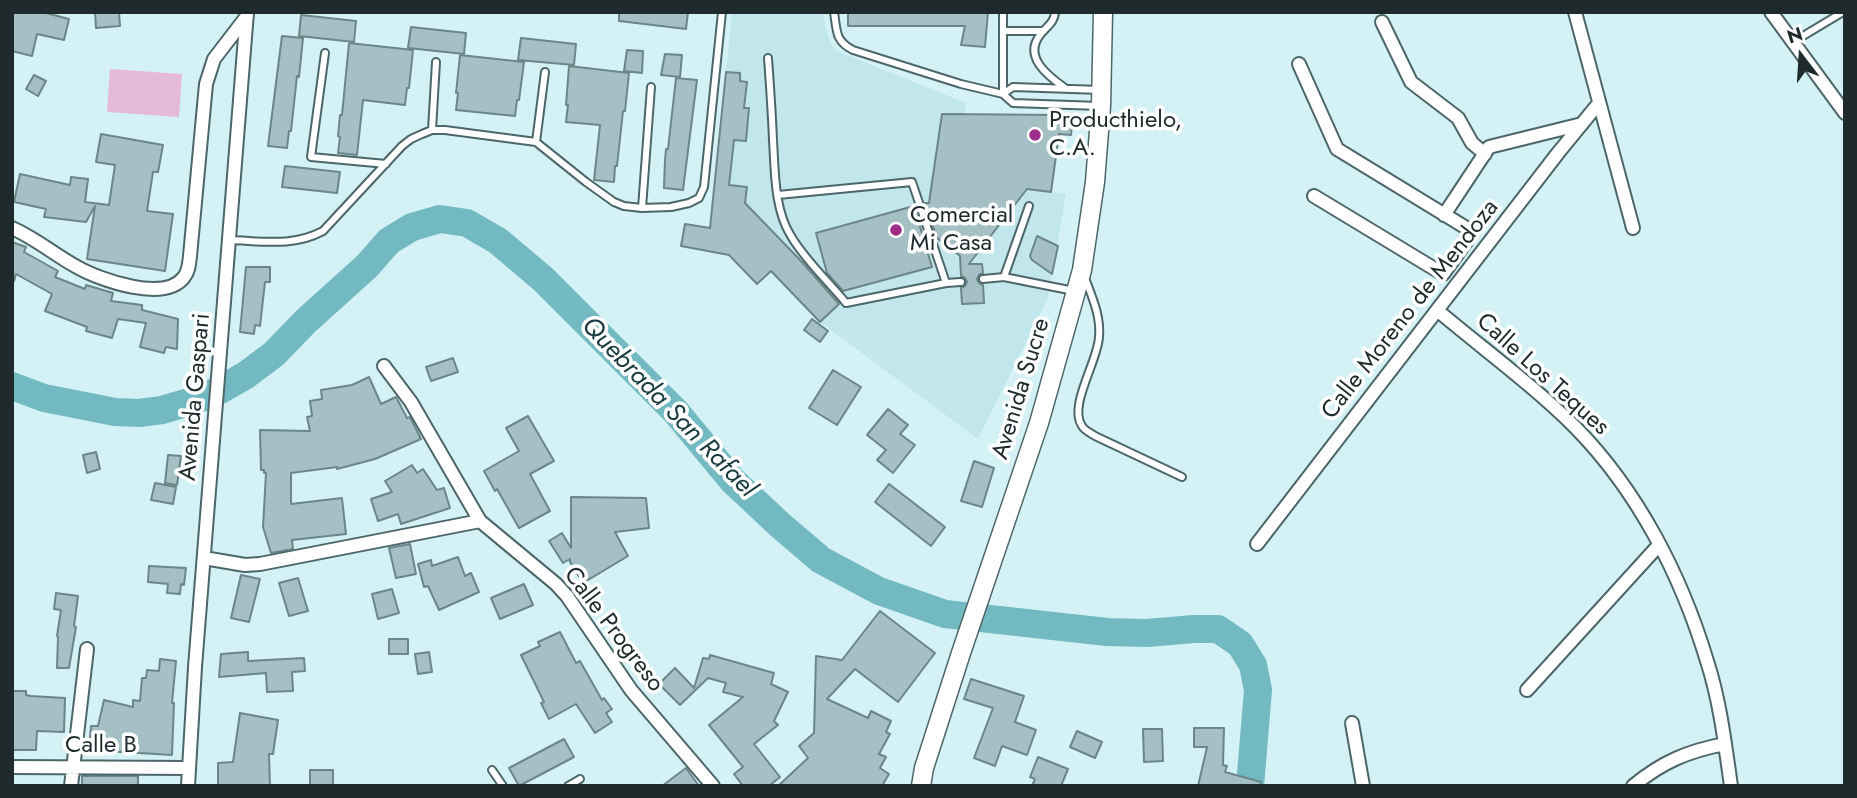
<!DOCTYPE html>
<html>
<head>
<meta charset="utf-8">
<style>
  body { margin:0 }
  #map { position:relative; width:1857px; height:798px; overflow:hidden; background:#d4f2f5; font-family:Jost,sans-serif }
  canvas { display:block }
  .frame { position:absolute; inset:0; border:14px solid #1f2a2c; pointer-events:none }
  .north { position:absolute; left:1766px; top:21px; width:70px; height:70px; -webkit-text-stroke:5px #fff; paint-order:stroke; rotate:343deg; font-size:19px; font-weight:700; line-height:28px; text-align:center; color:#1f2a2c }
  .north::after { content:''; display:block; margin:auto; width:24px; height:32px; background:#1f2a2c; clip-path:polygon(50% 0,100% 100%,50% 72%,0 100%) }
</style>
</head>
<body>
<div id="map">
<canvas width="1857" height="798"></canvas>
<div class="frame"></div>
<div class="north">N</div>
</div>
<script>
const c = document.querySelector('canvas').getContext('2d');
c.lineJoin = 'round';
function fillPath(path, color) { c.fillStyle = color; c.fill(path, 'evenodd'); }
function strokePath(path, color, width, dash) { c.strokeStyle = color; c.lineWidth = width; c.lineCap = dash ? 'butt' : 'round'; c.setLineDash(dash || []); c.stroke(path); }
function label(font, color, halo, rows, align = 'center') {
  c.font = font + ' Jost,sans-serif'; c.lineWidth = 7; c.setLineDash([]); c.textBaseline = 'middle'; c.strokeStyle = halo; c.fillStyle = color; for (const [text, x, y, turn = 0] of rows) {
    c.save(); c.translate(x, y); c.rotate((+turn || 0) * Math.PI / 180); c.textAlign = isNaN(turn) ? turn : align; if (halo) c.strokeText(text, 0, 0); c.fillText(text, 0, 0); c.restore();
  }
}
fillPath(new Path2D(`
  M732,12H822L830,43L837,51L966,103L965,114H942L933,176L1066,194L1048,298L978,439L820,322L723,222L711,220Z`), '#c1e7ec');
fillPath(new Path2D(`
  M110,69L182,74L179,117L107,112Z`), '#e5b9d9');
strokePath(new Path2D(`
  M12,386L44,398L115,412L139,413L162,410L196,400L220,390L246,375L274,354L306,321L367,266L389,241L412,227L440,219L467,223L498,241L543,279L676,412L733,481L780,525L821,560L879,591L945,614L1107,632L1147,633L1194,629H1218L1240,644L1253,665L1258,690L1250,786`), '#73b9c2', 28);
const building = new Path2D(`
  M12,12H42L69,19L64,40L37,34L32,56L12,51Z
  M95,12H119L120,26L96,28Z
  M619,12H688L686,29L619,21Z
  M848,12H988L985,47L961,45L965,26H848Z
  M301,15L356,21L354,42L299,36Z
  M411,27L466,33L464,54L408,48Z
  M282,36L303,38L299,77L297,76L291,131H289L287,148L268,146Z
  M521,38L576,44L574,65L518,60Z
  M349,43L413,50L409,88H407L405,105L363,100L357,155L338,153L340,137L338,136L340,115H342Z
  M627,50L643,51L642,73L624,71Z
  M665,54L682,55L680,77L661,75Z
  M460,55L524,62L519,100H517L515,116L456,110L458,93H456Z
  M569,66L629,73L625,111H623L617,166H615L614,182L594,180L600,125L566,122L568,105H566Z
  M726,72L740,73V81L747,82L744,108H749L746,141L734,140L729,185L747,187L745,203L802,262L839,304L820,322L771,271L757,284L729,255L681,246L685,224L710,228Z
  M34,75L46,81L38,96L26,89Z
  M676,78L697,80L683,190L664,188L665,160L666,149H668Z
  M942,114L1061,115L1073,117L1071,135L1059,134L1051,192L1027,189L969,264H982L983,273L979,275L977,279L979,283L983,285L984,303L962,304L961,288L965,286L967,282L965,278L961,276L960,256L937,238L925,203H929Z
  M101,134L163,145L158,172H153L147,211L173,214L165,271L87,259L95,206L86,222L44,217L46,209L14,202L20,174L70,185L71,177L88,179L85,202L109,205L115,165L96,162Z
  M285,166L340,172L337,193L282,187Z
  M914,206L932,267L843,291L827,273L816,233Z
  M1037,236L1058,246L1052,274L1032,260L1030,256Z
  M12,242L26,247L24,252L58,271L55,277L85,289L86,285L113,293L111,301L142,305V310L178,319L177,349L166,347L164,353L140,347L146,323L118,319L112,338L86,331L87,327L45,311L52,294L16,274L14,281H12Z
  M246,267H270V282H265L260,326L255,325L254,334L240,332Z
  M812,319L828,331L820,342L804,330Z
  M453,358L458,372L431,381L426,367Z
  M833,370L861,387L837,425L809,408Z
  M369,377L381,404L396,397L407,418L410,417L421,439L375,459L337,469V467L291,473V504L342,498L346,534L292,540L293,549L271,553L263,527L266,473H264V470H261L260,430L310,431L307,417L312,416L310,401L322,399L321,390L352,385Z
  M888,409L908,425L900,434L915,445L893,473L877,460L886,450L867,435Z
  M528,416L554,461L530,474L550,511L519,528L497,489L495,491L484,471L519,451L506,428Z
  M96,452L100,469L87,473L83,455Z
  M168,455L181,456L177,485L165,483Z
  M974,461L994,468L982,507L961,501Z
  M412,465L417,473L423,469L437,490L444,488L450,508L401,524L398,514L378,521L371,499L392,492L385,481Z
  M155,483L176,487L173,504L151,500Z
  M889,484L945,527L931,546L875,502Z
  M571,497L646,498L649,528L615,532L628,556L583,583L570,562V559L563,563L549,541L562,533L571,548Z
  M410,544L416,574L396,578L389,548Z
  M458,557L465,576L471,573L479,592L439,610L428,586L424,587L418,564L431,560L432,566Z
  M149,566L186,568L184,585L181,584L180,594L167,593L168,584L148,582Z
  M241,575L260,579L249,622L231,618Z
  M298,578L308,611L289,616L279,583Z
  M524,584L533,605L500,619L491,598Z
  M392,589L399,613L378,619L372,594Z
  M56,593L78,596L74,626L76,627L69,668H57L58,637L57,636L61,610L54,609Z
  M880,611L935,653L898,702L855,669L827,699L868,718L871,711L891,721L886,732L890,734L879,754L886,757L880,768L889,774L882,786H778L808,758L799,746L814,733L816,656L842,660Z
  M560,632L576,663L580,661L602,700L604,698L612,709L606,713L612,722L595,733L576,704L549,719L541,703L544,702L521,655L540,646L538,642Z
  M389,639H408V654H389Z
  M248,652V661L304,658L305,671L292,672L293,691L267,692L266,673L219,677L221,654Z
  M429,652L432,672L418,674L415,654Z
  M710,655L774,673L771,684L788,692L774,721L778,725L754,744L780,777L769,786H743L734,774L743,767L709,725L743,697L723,692L726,683L708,678L680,705L659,684L675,668L694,688L703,658L709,659Z
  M160,659L176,661L172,703H174L172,755L89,750L91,726H98L104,700L133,707V700L140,701L142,678H146L147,670L159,671Z
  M971,679L1024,696L1015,722L1036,730L1027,755L1002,746L995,766L974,758L993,708L964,699Z
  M12,691H26V695L31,696L65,698L64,732L37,731L36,750H13Z
  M240,713L278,720L273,754H269L270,786H218V763L233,762Z
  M1194,728H1224L1223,765L1227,766L1225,772L1261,782L1260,786H1198L1207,747H1194Z
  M1143,729H1162L1163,761L1144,762Z
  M1077,731L1102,742L1095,758L1070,747Z
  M564,739L574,757L519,786L509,768Z
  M1038,757L1068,769L1061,786H1032L1035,779L1030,777Z
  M686,768L699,786H662Z
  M310,770H333V786H310Z
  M82,776H138V786H82Z`);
fillPath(building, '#a4c0c4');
strokePath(building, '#6b8589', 2);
const lane = new Path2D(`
  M834,12C837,31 835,41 853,50L961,84L1003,94L1013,103L1100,106
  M1055,12C1055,22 1046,27 1040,35C1023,57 1048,76 1065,88
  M1003,31H1043
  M1793,42L1843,12
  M325,53L311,157L386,164
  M768,58C770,86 772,113 773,140C775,171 774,209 791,236C805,260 828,281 846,303L946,283L961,282
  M1003,94L1013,87L1101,90
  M1003,94V12
  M432,130L436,62
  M536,142L545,72
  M778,195L912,182L946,283
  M642,208L651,87
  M230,240C263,241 293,247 323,231L402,146L411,139L422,134L432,130H445L536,142L586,182L614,202L624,206L642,208L671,207L689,203L699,198L704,187L722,12
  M1004,277L1029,206
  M1085,278C1092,297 1101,316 1099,337C1098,361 1068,406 1082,426C1085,431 1091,433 1095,436L1182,477
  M983,279L1004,277L1074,291
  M492,770L503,786
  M568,786L580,779`);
const street = new Path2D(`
  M1575,12L1633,228
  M1771,12L1845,113
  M1382,22L1411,82L1458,118L1472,143L1485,154
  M1299,64L1337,149L1473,232L1443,274L1314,196
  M1444,215L1489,147L1582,124
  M12,228C35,238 55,255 77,267C100,280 165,303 184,277C189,271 189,264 190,256L206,84L214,59L247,16
  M1437,310C1482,348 1534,386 1575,427C1638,491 1681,575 1707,661C1720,701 1725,744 1731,786
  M384,366L411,402L480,521L556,584L567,596L631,690L713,786
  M1257,544L1558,153L1599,103
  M204,558L245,565L260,564L480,521
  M1527,690L1659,545
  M1352,723L1363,786
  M12,767L189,768
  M71,786L87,649
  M188,786L195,667L247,12
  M1633,786C1662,762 1688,751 1725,744`);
const secondary = new Path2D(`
  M921,786L924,768L961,653L1039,423L1082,270L1095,182L1101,106L1103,12`);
strokePath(lane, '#4c6669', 10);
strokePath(street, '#4c6669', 16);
strokePath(secondary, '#4c6669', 21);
strokePath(lane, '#fff', 6);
strokePath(street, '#fff', 12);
strokePath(secondary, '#fff', 18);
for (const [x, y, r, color] of [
  [1035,135,7,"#9f2e8b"],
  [896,230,7,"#9f2e8b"]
]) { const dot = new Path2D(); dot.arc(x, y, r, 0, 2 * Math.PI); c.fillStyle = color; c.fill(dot); strokePath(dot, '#fff', 2.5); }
label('24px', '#1f2a2c', '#fff', [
  ["Producthielo,",1049,121],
  ["C.A.",1049,149],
  ["Comercial",910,216],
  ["Mi Casa",910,244]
], 'left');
label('24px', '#1f2a2c', '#fff', [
  ["Calle Moreno de Mendoza",1411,310,-52],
  ["Calle Los Teques",1542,375,42],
  ["Avenida Sucre",1022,389,-73],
  ["Avenida Gaspari",196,397,-85],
  ["Calle Progreso",613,630,53],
  ["Calle B",101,746]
]);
label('italic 26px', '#183b3f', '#fff', [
  ["Quebrada San Rafael",668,408,46]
]);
</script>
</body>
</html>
